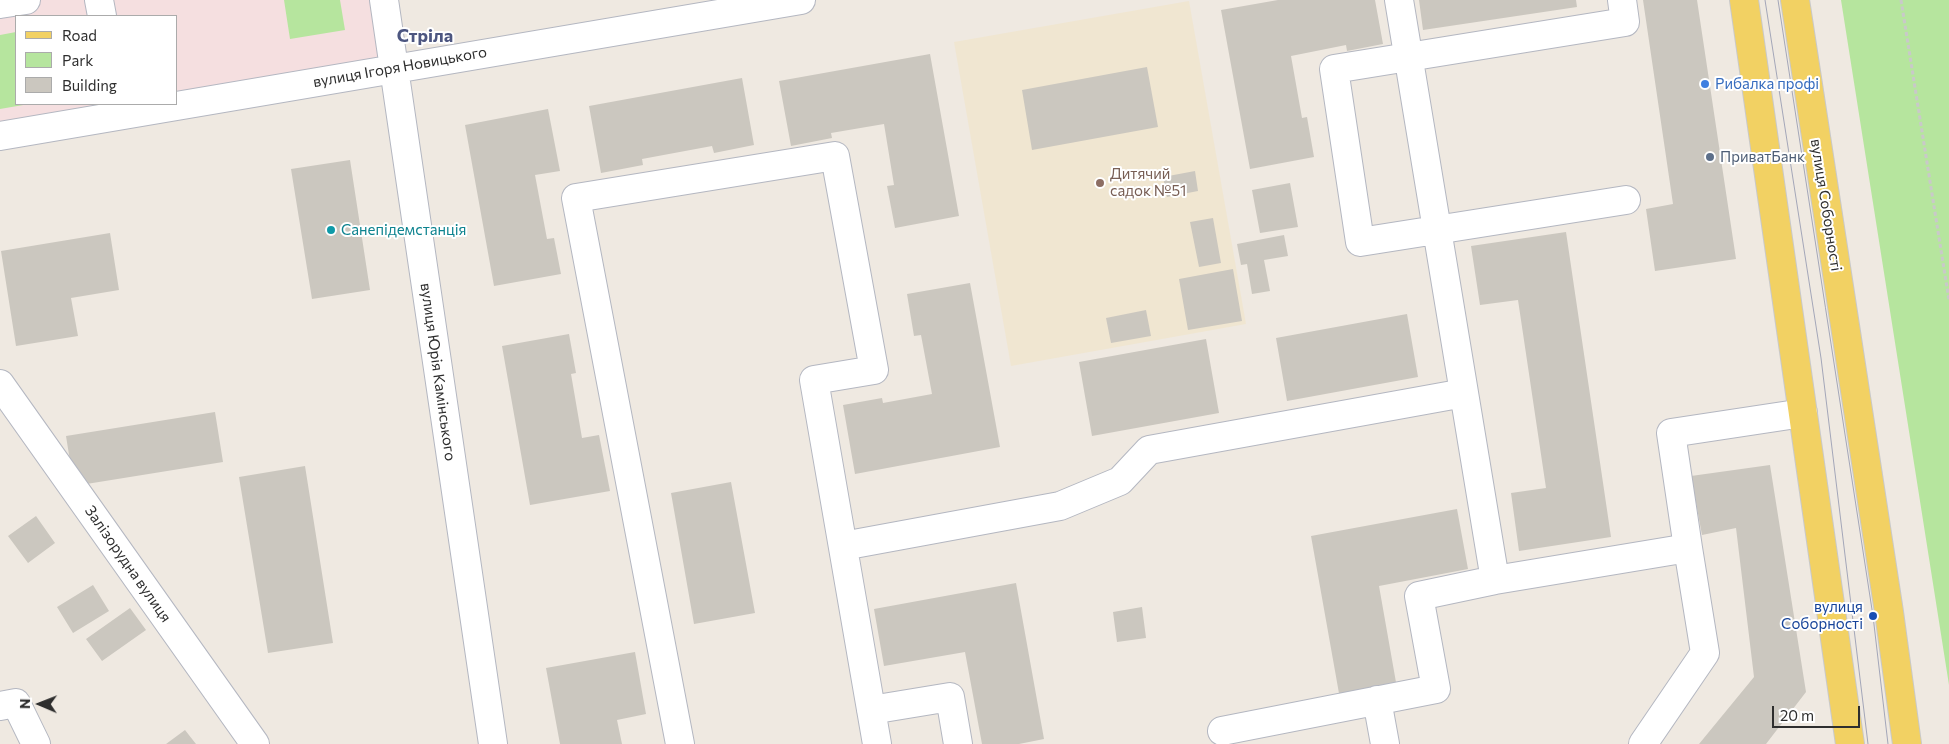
<!DOCTYPE html>
<html>
<head>
<meta charset="utf-8">
<style>
  body { margin:0 }
  #map { position:relative; width:1949px; height:744px; overflow:hidden; background:#efe9e1; font-family:Commissioner,sans-serif }
  canvas { display:block }
  .legend { position:absolute; left:15px; top:15px; width:162px; height:90px; box-sizing:border-box; background:#fff; border:1px solid #ababab; margin:0; padding:6px 9px; list-style:none; font-size:15px; color:#2e2e2e }
  .legend li { display:flex; align-items:center; gap:10px; height:25px }
  .legend b { width:25px; border:1px solid #ababab }
  .north { position:absolute; left:15px; top:679px; width:50px; height:50px; -webkit-text-stroke:4px #fff; paint-order:stroke; rotate:271deg; font-size:14px; font-weight:700; line-height:20px; text-align:center; color:#2e2e2e }
  .north::after { content:''; display:block; margin:auto; width:18px; height:22px; background:#2e2e2e; clip-path:polygon(50% 0,100% 100%,50% 72%,0 100%) }
  .scale { position:absolute; left:1772px; top:706px; width:88px; height:22px; box-sizing:border-box; border:2px solid #2e2e2e; border-top:0; padding-left:6px; font-size:15px; line-height:18px; white-space:nowrap; color:#2e2e2e; -webkit-text-stroke:4px #fff; paint-order:stroke }
</style>
</head>
<body>
<div id="map">
<canvas width="1949" height="744"></canvas>
<ul class="legend">
<li><b style="height:6px;background:#f2d163"></b>Road</li>
<li><b style="height:14px;background:#b6e59e"></b>Park</li>
<li><b style="height:14px;background:#cbc7bf"></b>Building</li>
</ul>
<div class="north">N</div>
<div class="scale">20 m</div>
</div>
<script>
const c = document.querySelector('canvas').getContext('2d');
c.lineJoin = 'round';
function fillPath(path, color) { c.fillStyle = color; c.fill(path, 'evenodd'); }
function strokePath(path, color, width, dash) { c.strokeStyle = color; c.lineWidth = width; c.lineCap = dash ? 'butt' : 'round'; c.setLineDash(dash || []); c.stroke(path); }
function label(font, color, halo, rows, align = 'center') {
  c.font = font + ' Commissioner,sans-serif'; c.lineWidth = 4; c.setLineDash([]); c.textBaseline = 'middle'; c.strokeStyle = halo; c.fillStyle = color; for (const [text, x, y, turn = 0] of rows) {
    c.save(); c.translate(x, y); c.rotate((+turn || 0) * Math.PI / 180); c.textAlign = isNaN(turn) ? turn : align; if (halo) c.strokeText(text, 0, 0); c.fillText(text, 0, 0); c.restore();
  }
}
fillPath(new Path2D(`
  M1189,1L1246,324L1011,366L954,42Z`), '#f0e6d1');
fillPath(new Path2D(`
  M0,0H384L394,69L0,136ZM16,16H176V104H16Z`), '#f5dfe0');
fillPath(new Path2D(`
  M284,0H340L345,30L290,39Z
  M1841,0H1949V685Z
  M16,32V104H29L0,109V35Z`), '#b6e59e');
fillPath(new Path2D(`
  M1278,0H1375L1383,44L1347,51L1346,45L1291,56L1302,118L1307,117L1314,157L1250,169L1221,10Z
  M1419,0H1576L1577,7L1423,30Z
  M1643,0H1697L1736,259L1655,271L1646,209L1673,204Z
  M930,54L959,216L895,228L887,186L894,185L884,124L831,133L832,138L791,146L779,81Z
  M1147,67L1158,127L1032,150L1022,90Z
  M742,78L754,145L714,153L712,146L642,159L643,165L601,173L589,106Z
  M548,109L560,171L535,175L547,239L554,238L561,274L494,286L465,125Z
  M350,160L370,290L312,299L291,169Z
  M1195,171L1198,191L1167,197L1163,177Z
  M1290,183L1298,227L1260,233L1252,190Z
  M1213,218L1221,263L1199,267L1190,222Z
  M1566,232L1611,537L1519,551L1511,493L1546,488L1518,300L1480,305L1471,246Z
  M110,233L119,290L71,298L78,336L16,346L1,251Z
  M1284,235L1288,256L1264,260L1270,291L1252,294L1247,264L1241,265L1237,244Z
  M1233,269L1242,321L1188,330L1179,279Z
  M970,283L1000,447L855,474L843,405L882,398L883,403L932,394L921,335L914,336L907,294Z
  M1146,310L1151,336L1111,343L1106,318Z
  M1407,314L1418,377L1287,401L1276,338Z
  M569,334L576,373L571,374L582,438L599,435L610,491L530,505L502,346Z
  M1206,339L1219,413L1092,436L1079,362Z
  M215,412L223,462L74,486L66,436Z
  M1770,465L1806,692L1766,744H1699L1754,677L1736,528L1702,535L1691,476Z
  M305,466L333,643L268,653L239,477Z
  M731,482L755,613L694,624L671,493Z
  M1457,509L1468,569L1379,586L1397,688L1340,699L1311,536Z
  M36,516L55,543L28,563L8,536Z
  M1016,583L1044,739L1019,744H982L965,652L884,666L874,609Z
  M93,585L109,611L73,633L57,607Z
  M1142,607L1146,638L1117,642L1113,612Z
  M130,608L146,630L102,661L86,639Z
  M635,652L646,714L617,720L622,744H560L546,668Z
  M185,730L196,744H166Z`), '#cbc7bf');
const minor = new Path2D(`
  M99,0L102,16
  M384,0L493,744
  M1399,0L1495,580L1688,548L1671,433L1803,413
  M1622,0L1625,22L1334,69L1360,242L1626,200
  M0,4L26,0
  M0,136L801,0
  M0,384L255,744
  M843,546L1060,506L1120,481L1149,450L1464,393
  M1377,700L1385,744
  M0,706L16,703L36,744
  M871,710L950,697L958,744
  M1222,731L1436,689L1419,596L1495,580
  M680,744L576,198L835,156L874,370L814,380L877,744
  M1643,744L1705,653L1688,548`);
const major = new Path2D(`
  M1744,0L1850,744
  M1795,0L1889,612L1907,744`);
strokePath(minor, '#b4b7c1', 30);
strokePath(major, '#c9c9c9', 30);
strokePath(new Path2D(`
  M1901,0L1949,300`), '#c9c9c9', 3, [4, 2.5]);
strokePath(minor, '#fff', 28);
strokePath(major, '#f2d163', 28);
strokePath(new Path2D(`
  M1765,0L1821,358L1868,744
  M1778,0L1873,616L1888,744`), '#a3a6b8', 1);
for (const [x, y, r, color] of [
  [1705,84,5,"#3f7fe0"],
  [1710,157,5,"#5c6f8a"],
  [1100,183,5,"#8d6e63"],
  [331,230,5,"#0f9aa8"],
  [1873,616,5,"#1a4fb4"]
]) { const dot = new Path2D(); dot.arc(x, y, r, 0, 2 * Math.PI); c.fillStyle = color; c.fill(dot); strokePath(dot, '#fff', 2); }
label('15px', '#2e2e2e', '#fff', [
  ["вулиця Ігоря Новицького",400,67,-10],
  ["вулиця Соборності",1826,205,81],
  ["вулиця Юрія Камінського",438,372,82],
  ["Залізорудна вулиця",128,564,55]
]);
label('15px', '#366cbe', '#fff', [
  ["Рибалка профі",1715,84]
], 'left');
label('15px', '#4e5e75', '#fff', [
  ["ПриватБанк",1720,157]
], 'left');
label('15px', '#785e54', '#fff', [
  ["Дитячий",1110,174],
  ["садок №51",1110,191]
], 'left');
label('15px', '#0d838f', '#fff', [
  ["Санепідемстанція",341,230]
], 'left');
label('15px', '#164399', '#fff', [
  ["вулиця",1863,607],
  ["Соборності",1863,624]
], 'right');
label('bold 18px', '#4d5680', '#fff', [
  ["Стріла",425,36]
]);
</script>
</body>
</html>
